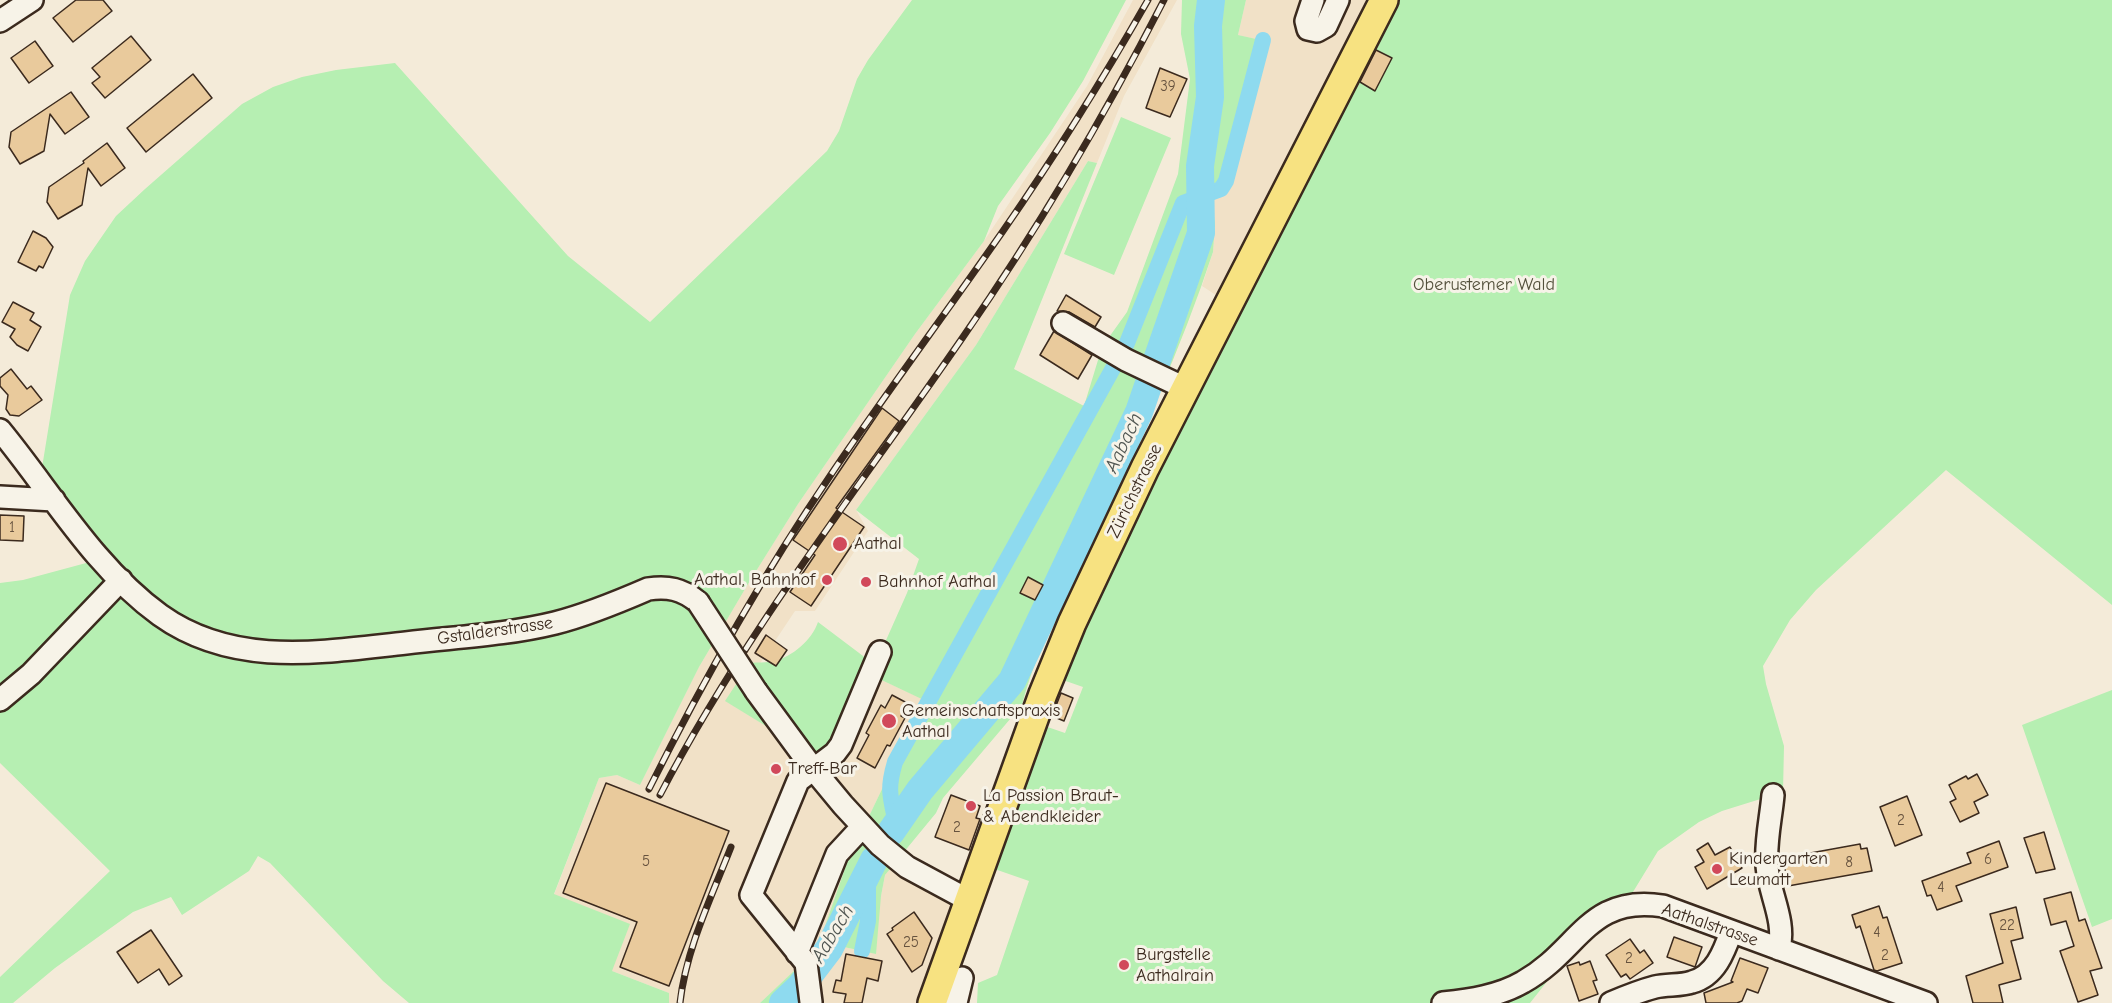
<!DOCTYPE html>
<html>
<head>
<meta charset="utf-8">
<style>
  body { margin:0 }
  canvas { display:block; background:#f4ebd9 }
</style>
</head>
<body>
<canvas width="2112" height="1003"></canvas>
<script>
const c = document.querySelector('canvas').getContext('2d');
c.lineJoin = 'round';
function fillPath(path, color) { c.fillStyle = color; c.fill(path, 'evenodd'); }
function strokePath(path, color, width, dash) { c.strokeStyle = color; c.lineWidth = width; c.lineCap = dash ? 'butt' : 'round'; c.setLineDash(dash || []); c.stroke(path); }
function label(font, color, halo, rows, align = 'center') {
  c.font = font + ' "Comic Neue",sans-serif'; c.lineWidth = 6; c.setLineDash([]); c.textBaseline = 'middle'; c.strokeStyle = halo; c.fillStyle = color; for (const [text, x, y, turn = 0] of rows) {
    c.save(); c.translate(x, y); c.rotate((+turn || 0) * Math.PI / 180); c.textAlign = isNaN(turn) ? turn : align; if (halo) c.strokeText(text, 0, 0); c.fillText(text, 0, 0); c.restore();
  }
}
fillPath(new Path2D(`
  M1133,0H1177L1124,96L1097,163L1088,161L976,345L856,510L868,531L815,611H795L757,668L726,701L792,742L871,675L929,702L895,762L848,860L817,949L760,1003H669V993L612,971L554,895L599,778L617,775L640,785L699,667L748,584L798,504L915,334L984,241L1087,86Z
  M1246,0H1371L1222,299L1202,286L1213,252L1215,224L1211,196L1224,191L1265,42L1238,35Z
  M896,860L970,901L932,1003H797L827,973L844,947L862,951L881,896L885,875Z`), '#f1e1c7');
fillPath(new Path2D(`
  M912,0H1126L1083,81L1050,133L998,206L984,241L915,334L798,504L748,584L699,667L640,785L617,775L599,778L554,894L630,924L612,971L669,993V1003H409L383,981L270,863L258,856L249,871L182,915L171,897L133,912L55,968L13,1003H0V977L110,871L0,763V583L23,580L101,559L40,480L70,295L85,261L116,216L145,189L242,104L273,87L302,77L336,70L395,63L568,256L650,322L827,151L839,131L857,79L868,60Z
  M1182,0H1246L1238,35L1265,41L1231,180L1224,191L1211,196L1215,224L1213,252C1181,349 1139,441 1096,533C1070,588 1037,646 1022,705L943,798L936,813L885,875L881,896L876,954L844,947L827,973L797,1003H760L817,949L848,860L895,762L928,702L871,675L814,770L792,742L725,701L750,663C757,662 766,663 774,661C792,657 812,640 818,622L875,665L907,593L919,559L856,510L976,345L1088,161L1097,163L1014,369L1084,406L1102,347L1127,312L1178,174L1190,79L1181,34Z
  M1399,0H2112V605L1946,470L1816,590L1790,620L1763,666L1766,684L1784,746L1783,792L1722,811L1699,822L1658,851L1625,905L1550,963L1553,974L1530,1003H977L978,983L997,975L1029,881L983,865L1033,722L1065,733L1083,687L1060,679L1153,478L1345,109Z
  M1121,117L1171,138L1114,275L1064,254Z
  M2112,690V919L2092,927L2022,725Z`), '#b6efb2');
strokePath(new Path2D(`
  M896,823C890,796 887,789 895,762L1127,343L1183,203L1221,189L1226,181L1263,40
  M862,951L868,921V870`), '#8edaef', 16);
strokePath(new Path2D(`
  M891,832L920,790L1012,681L1139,412L1201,233L1200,166L1210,97L1208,26L1211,0
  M783,1003L800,987L829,949L874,860`), '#8edaef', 28);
const building = new Path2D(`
  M76,0H103L112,11L73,42L53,18Z
  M131,36L151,60L105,98L92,83L100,77L92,68Z
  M35,41L53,66L29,83L11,58Z
  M1376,50L1392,58L1375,91L1360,82Z
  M1160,68L1187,79L1170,117L1146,108Z
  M193,74L212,98L146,152L127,128Z
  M71,92L89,117L65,134L50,114L44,151L20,164L9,147L11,132Z
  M107,143L125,168L101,186L88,168L82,205L58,219L47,202L49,187L84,163L83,161Z
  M33,231L46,238L53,247L43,268L39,266L36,271L18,262Z
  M1066,295L1101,317L1095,327L1069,312L1057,311Z
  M13,302L34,313L30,320L41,327L28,351L17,345L10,337L15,329L2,322Z
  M1054,331L1092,355L1078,379L1040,355Z
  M11,369L27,389L31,386L42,400L19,416L10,415L6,409L8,395L0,386V378Z
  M882,408L899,421L836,508L864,527L811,606L790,592L815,555L793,540Z
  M0,515L24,516L23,541L0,540Z
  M1028,577L1043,585L1035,600L1020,593Z
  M766,635L787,650L776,666L755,653Z
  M1061,693L1073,698L1064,721L1052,716Z
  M892,695L907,703L901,716L905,718L890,746L887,745L875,768L857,758L869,735L866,733L881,705L885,708Z
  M1977,774L1988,795L1974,802L1979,813L1960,822L1950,802L1956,799L1949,785L1966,776L1968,779Z
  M606,783L729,831L669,986L620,967L637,922L563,893Z
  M951,795L980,806L976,818L980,819L969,850L935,837Z
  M1907,796L1922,835L1895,846L1880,807Z
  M2044,832L2055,869L2036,873L2024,838Z
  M1999,841L2008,867L1956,886L1962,901L1937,910L1931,895L1927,896L1922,881L1971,863L1967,853Z
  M1708,843L1715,855L1730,847L1742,868L1707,889L1695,867L1704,862L1697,850Z
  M1860,844L1861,849L1867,848L1872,871L1788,886L1783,858Z
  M2071,892L2079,921L2085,919L2102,968L2090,971L2098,995L2078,1002L2060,951L2074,946L2066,921L2051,925L2044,899Z
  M1879,906L1883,918L1887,917L1902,963L1877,971L1874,970L1860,926L1856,928L1852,915Z
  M2016,907L2023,938L2011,941L2021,979L1999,985L2003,1003H1973L1966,976L2003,963L1990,914Z
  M914,912L932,938L922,965L912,972L887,934L893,930L892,928Z
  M151,930L182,976L169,985L159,969L138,983L117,952Z
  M1674,937L1702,947L1695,967L1667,957Z
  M1630,939L1640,953L1644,950L1653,963L1630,979L1626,974L1621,977L1606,955Z
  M846,954L882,961L878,981L867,978L862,1003H844L846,994L833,992L836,980L841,981Z
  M1740,958L1768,968L1758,993L1747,989L1742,1001L1737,1003H1706L1704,993L1733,982L1731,981Z
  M1590,961L1597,980L1593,981L1598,994L1579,1001L1567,966L1579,962L1580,965Z`);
fillPath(building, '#e9ca9c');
strokePath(building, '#3b2a1e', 1.5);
const minor = new Path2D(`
  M1313,0L1306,21L1308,29L1317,31L1326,26L1338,0
  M0,21L32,0
  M1063,323L1126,360L1187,389
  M0,430C51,492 94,567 160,615C234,668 322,652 406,643C456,637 506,635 555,623C587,615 618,602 648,589C668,586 682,589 698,602
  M0,497L54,500
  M756,691L814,770L843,805L880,845L907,867L970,901
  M0,700L31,674L121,580
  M1773,795C1771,818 1765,842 1767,866C1769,894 1786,920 1779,949
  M797,953L837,854L862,827
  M811,1002L806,963L751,895L798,781L835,753L841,745L880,652
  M956,1003L962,978
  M1443,1003C1470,1000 1499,996 1523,982C1579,951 1588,894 1663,906L1926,1003
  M1611,1003C1625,997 1640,991 1655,987C1667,984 1681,986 1692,982C1715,976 1724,952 1731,932`);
const major = new Path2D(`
  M932,1003L1043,694L1072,623L1145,468L1384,0`);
strokePath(minor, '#3b2a1e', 26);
strokePath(major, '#3b2a1e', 32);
strokePath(minor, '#f7f3e8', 21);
strokePath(major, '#f7e281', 27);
const rail = new Path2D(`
  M649,789C703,681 762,576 830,476C886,393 946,313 1003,231C1055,156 1103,79 1148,0
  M660,795C745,632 859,488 963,337C1038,229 1104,117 1164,0
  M680,1003C686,949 711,898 731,847`);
strokePath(rail, '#3b2a1e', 7);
strokePath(rail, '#f7f3e8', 4.5, [14]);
const minorBridge = new Path2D(`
  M698,602L756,691`);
strokePath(minorBridge, '#3b2a1e', 26, []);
strokePath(minorBridge, '#f7f3e8', 21);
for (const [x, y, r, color] of [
  [840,544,8,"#d1495b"],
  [827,580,6,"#d1495b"],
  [866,582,6,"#d1495b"],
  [889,721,8,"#d1495b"],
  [776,769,6,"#d1495b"],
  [971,806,6,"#d1495b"],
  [1717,869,6,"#d1495b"],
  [1124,965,6,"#d1495b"]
]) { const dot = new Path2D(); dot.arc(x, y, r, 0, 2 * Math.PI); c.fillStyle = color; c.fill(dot); strokePath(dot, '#f7f3e8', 2); }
label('15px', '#66523e', null, [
  ["39",1168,87],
  ["1",12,528],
  ["2",1901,821],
  ["2",957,828],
  ["6",1988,860],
  ["5",646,862],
  ["8",1849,863],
  ["4",1941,888],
  ["22",2007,926],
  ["4",1877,933],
  ["25",911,943],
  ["2",1885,956],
  ["2",1629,959]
]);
label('18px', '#54513c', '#f7f3e8', [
  ["Oberustemer Wald",1484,285]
]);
label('18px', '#3b2a1e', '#f7f3e8', [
  ["Zürichstrasse",1135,491,-64],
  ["Gstalderstrasse",495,631,-8],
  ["Aathalstrasse",1710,925,19]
]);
label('18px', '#3b2a1e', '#f7f3e8', [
  ["Aathal",854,544],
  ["Aathal, Bahnhof",815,580,"right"],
  ["Bahnhof Aathal",878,582],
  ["Gemeinschaftspraxis",902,711],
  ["Aathal",902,732],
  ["Treff-Bar",788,769],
  ["La Passion Braut-",983,796],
  ["& Abendkleider",983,817],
  ["Kindergarten",1729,859],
  ["Leumatt",1729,880],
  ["Burgstelle",1136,955],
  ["Aathalrain",1136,976]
], 'left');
label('italic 20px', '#505652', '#f7f3e8', [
  ["Aabach",1124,443,-65],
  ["Aabach",833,934,-59]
]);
</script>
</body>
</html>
